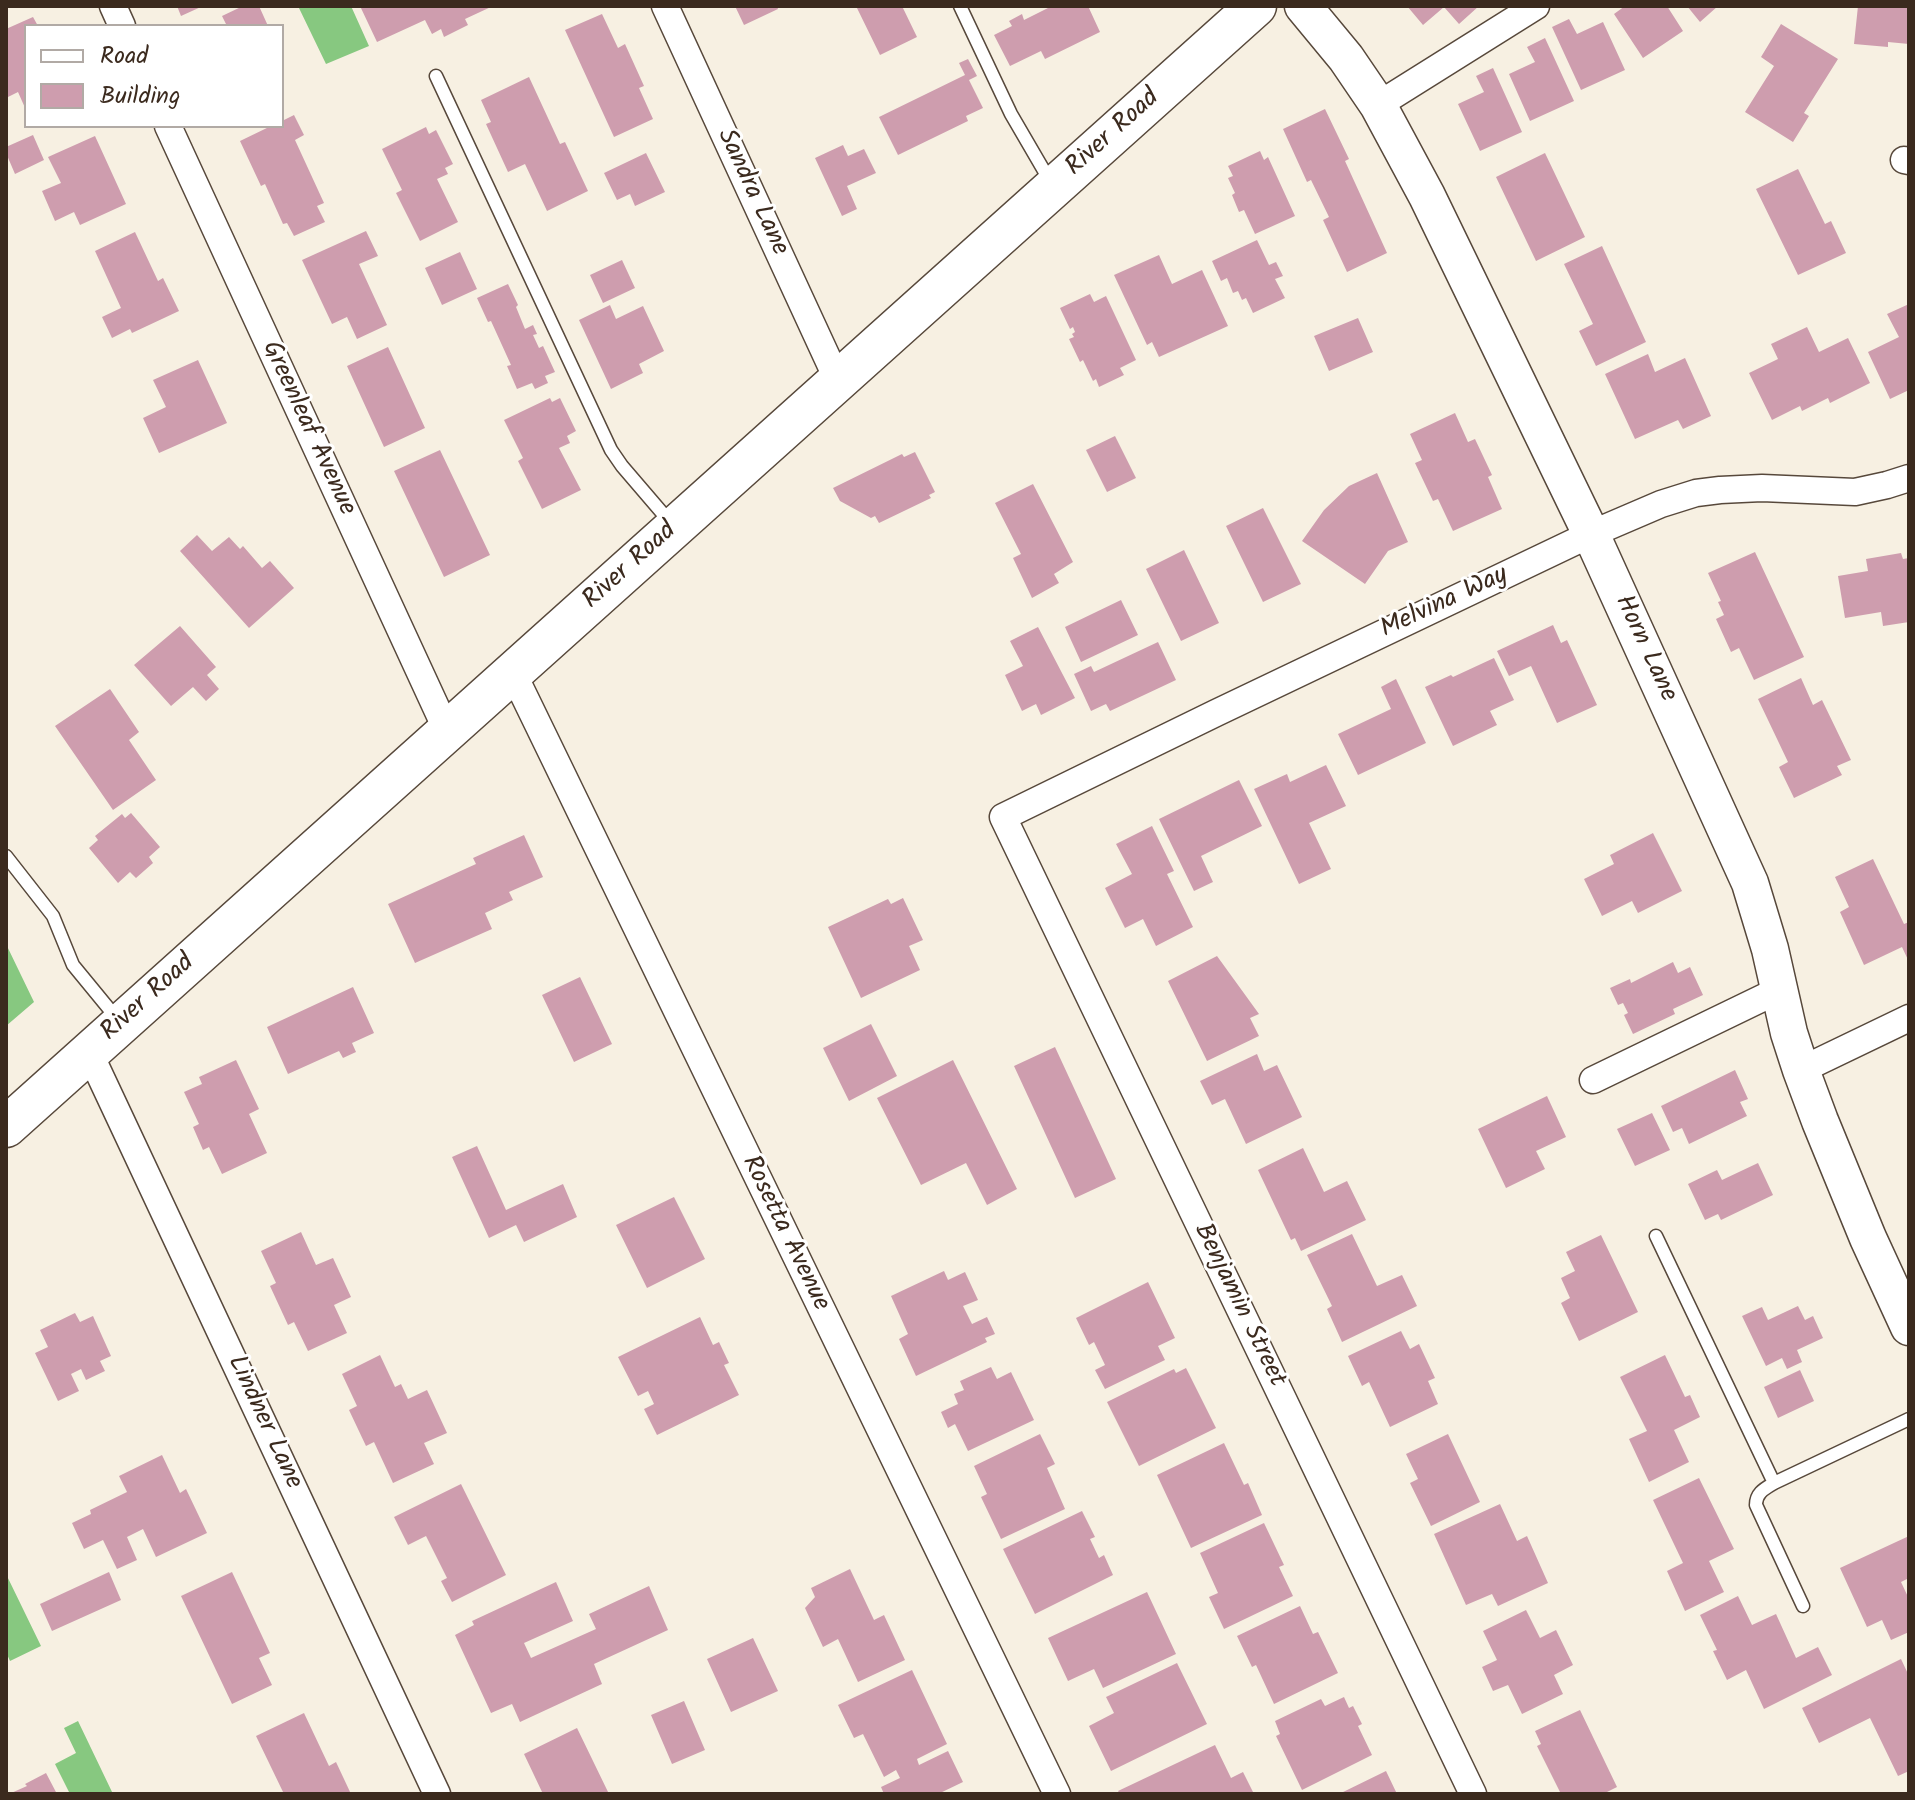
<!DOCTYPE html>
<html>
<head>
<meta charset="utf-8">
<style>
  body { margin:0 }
  #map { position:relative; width:1915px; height:1800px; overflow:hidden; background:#f7f0e2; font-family:Kalam,sans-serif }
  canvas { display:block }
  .frame { position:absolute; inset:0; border:8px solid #3b2a1e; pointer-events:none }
  .legend { position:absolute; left:24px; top:24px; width:260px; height:104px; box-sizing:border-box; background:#fff; border:2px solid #b1aaa5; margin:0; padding:10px 14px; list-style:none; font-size:24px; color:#3b2a1e }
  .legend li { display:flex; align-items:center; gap:16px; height:40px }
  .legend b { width:40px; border:2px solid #b1aaa5 }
</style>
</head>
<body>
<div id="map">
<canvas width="1915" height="1800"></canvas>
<div class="frame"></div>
<ul class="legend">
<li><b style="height:10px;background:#fff"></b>Road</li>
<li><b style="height:22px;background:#ce9dae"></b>Building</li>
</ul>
</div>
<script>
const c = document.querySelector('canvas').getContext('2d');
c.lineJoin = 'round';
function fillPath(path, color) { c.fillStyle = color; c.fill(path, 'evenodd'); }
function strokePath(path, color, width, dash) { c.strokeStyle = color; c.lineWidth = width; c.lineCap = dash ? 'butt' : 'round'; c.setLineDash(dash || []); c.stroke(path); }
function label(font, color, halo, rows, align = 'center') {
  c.font = font + ' Kalam,sans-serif'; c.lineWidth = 6; c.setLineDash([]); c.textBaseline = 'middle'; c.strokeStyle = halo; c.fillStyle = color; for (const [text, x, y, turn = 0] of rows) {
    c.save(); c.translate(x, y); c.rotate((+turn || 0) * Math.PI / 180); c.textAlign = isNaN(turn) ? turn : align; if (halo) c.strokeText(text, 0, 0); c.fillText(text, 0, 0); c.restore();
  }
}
fillPath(new Path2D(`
  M298,6H351L369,46L326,64Z
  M6,944L34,1002L6,1026Z
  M6,1574L41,1646L10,1661L6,1652Z
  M78,1721L113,1794H70L55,1764L76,1753L64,1728Z`), '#87c880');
fillPath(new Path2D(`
  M177,6H203L181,16Z
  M243,6H259L268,26H227L222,16Z
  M360,6H493L465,19L468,25L444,37L441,29L432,34L425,20L377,42Z
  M735,6H777L778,9L744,25Z
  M856,6H902L917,37L880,55Z
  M1052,6H1088L1100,32L1045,59L1041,51L1010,66L994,35L1012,26L1009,21L1022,14L1024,20Z
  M1407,6H1479L1459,24L1444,7L1423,25Z
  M1625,6H1667L1683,31L1643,58L1614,14Z
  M1687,6H1718L1700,22Z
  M1858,6H1909V44L1888,42V47L1854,44Z
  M602,14L618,48L625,44L644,86L639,88L653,119L614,137L565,30Z
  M33,17L38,26H26V110L18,92L6,98V29Z
  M1569,19L1577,34L1603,22L1625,70L1581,90L1552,27Z
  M1781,24L1838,59L1804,113L1809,116L1793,142L1745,112L1774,66L1761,57Z
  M1545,38L1574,101L1530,121L1509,74L1535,62L1527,47Z
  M968,59L977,76L969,80L983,108L966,116L968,121L898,155L879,117L965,75L959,63Z
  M1493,68L1522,132L1480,151L1458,104L1484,92L1476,76Z
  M529,77L560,144L565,142L588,191L547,211L525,164L508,172L486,124L491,122L481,100Z
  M1325,109L1349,159L1345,161L1387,253L1347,272L1323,220L1329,217L1311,180L1307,182L1283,129Z
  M294,115L304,135L295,140L324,203L317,206L325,222L294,236L287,223L283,224L265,184L261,186L240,141L271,126H282V121Z
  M426,127L429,134L436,130L453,164L445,168L448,174L437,179L458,222L420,241L396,193L402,190L382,149Z
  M33,135L44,160L15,174L6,153V147Z
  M95,136L126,204L80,225L74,212L55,221L42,191L61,183L48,157Z
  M843,145L848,156L864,149L876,173L847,186L857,209L842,216L815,158Z
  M1260,151L1264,160L1268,157L1295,216L1255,234L1244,210L1239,212L1232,195L1235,193L1228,178L1233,176L1228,166Z
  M646,153L665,192L635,206L630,194L617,200L604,173Z
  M1545,153L1585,237L1536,261L1496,177Z
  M1798,169L1825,224L1831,221L1846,253L1798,275L1756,189Z
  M366,231L378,256L359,264L387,325L357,339L347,317L332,324L302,260Z
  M135,232L158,281L163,278L179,311L132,333L130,329L112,338L102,317L121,308L95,251Z
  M1257,240L1269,265L1276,262L1283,276L1275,279L1285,298L1253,313L1246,298L1242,300L1238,291L1233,293L1227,278L1221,281L1212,261Z
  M1602,246L1646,342L1596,366L1579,331L1593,324L1564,264Z
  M460,252L477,289L442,305L425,268Z
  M1159,255L1172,284L1202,270L1228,326L1159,357L1152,342L1147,345L1114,275Z
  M622,260L635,288L603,303L590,275Z
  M508,284L518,305L516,307L525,329L533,325L537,334L533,335L539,348L543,346L555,372L545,376L548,383L535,389L532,383L517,389L507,366L511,365L491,321L488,322L477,298Z
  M1090,294L1094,302L1106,296L1136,360L1120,368L1124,375L1099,387L1096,379L1093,381L1083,360L1080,362L1069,339L1074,337L1072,334L1075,332L1073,327L1070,329L1060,308Z
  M1909,304V390L1890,399L1868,352L1899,337L1887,314Z
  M610,305L616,319L643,306L664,351L639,364L643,373L611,389L579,320Z
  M1358,318L1373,352L1329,371L1314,336Z
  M1807,327L1819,352L1848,338L1870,383L1830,403L1828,398L1802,411L1800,406L1772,420L1749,373L1778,359L1771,344Z
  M388,347L425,428L384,447L347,366Z
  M1648,354L1655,372L1685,358L1711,416L1683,429L1678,420L1635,439L1605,374Z
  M198,360L227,423L159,453L143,418L166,407L153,380Z
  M550,398L552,402L560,398L576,431L567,436L570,443L559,448L581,490L542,509L518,461L523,458L504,420Z
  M1455,413L1468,442L1475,439L1492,475L1488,477L1502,509L1453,531L1438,499L1433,501L1415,463L1422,460L1410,434Z
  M1115,436L1136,478L1107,492L1086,450Z
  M440,450L490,555L444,577L394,471Z
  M915,452L935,492L929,495L931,498L879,523L875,516L871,518L840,501L833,488L902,454L904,457Z
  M1377,473L1408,542L1388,551L1365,584L1302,541L1324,510L1349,486Z
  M1033,484L1073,562L1054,574L1059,583L1032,598L1013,558L1021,554L995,503Z
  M1263,508L1301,584L1263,602L1226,526Z
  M197,535L212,551L229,537L240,549L243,546L262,568L270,561L294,588L249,628L180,551Z
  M1184,550L1219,623L1181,641L1146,569Z
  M1755,552L1804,657L1754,680L1739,648L1731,652L1716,619L1724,615L1718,602L1721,601L1708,573Z
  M1901,553L1903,559L1909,558V622L1883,626L1881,612L1845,618L1838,576L1868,571L1866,559Z
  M1121,600L1138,635L1081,662L1065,627Z
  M1553,625L1561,643L1567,640L1597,705L1557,723L1531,666L1509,676L1497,651Z
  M180,626L216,667L207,675L219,689L206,701L193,687L171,706L134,665Z
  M1038,627L1075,698L1041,715L1036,704L1022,711L1005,675L1023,666L1010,641Z
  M1158,642L1176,680L1110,711L1106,704L1091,711L1074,674L1091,666L1094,672Z
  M1494,658L1514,700L1490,711L1497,725L1453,746L1425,687L1451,675L1453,677Z
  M1801,678L1813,705L1822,700L1851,760L1837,766L1842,775L1794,798L1779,767L1788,762L1758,699Z
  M1396,679L1426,743L1358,775L1338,734L1391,709L1381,687Z
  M110,689L139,732L129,740L156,780L113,810L55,726Z
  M1326,765L1346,806L1309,823L1331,869L1299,884L1254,789L1287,774L1290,782Z
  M1239,780L1262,826L1201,856L1213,882L1194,891L1159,819Z
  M131,813L160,847L149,857L153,863L136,878L130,872L118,883L89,848L98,840L95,836L122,814L125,818Z
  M1152,826L1174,871L1167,874L1193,927L1156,946L1143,919L1125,928L1105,888L1132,874L1116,844Z
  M1653,833L1682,891L1638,913L1632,901L1602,916L1584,879L1614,864L1610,855Z
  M524,835L543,877L509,892L513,900L485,913L492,929L415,963L388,904L476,864L473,858Z
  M1873,859L1904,924L1909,922V962L1902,947L1864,965L1840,912L1849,907L1835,877Z
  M903,898L923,940L909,946L920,970L861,998L828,927L888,899L891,904Z
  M1217,956L1259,1014L1250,1018L1259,1036L1207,1061L1168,981Z
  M1673,962L1678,973L1690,967L1703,995L1673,1009L1675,1014L1633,1034L1624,1015L1628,1013L1623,1003L1618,1005L1610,988L1630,979L1631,983Z
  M580,977L612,1044L574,1062L542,995Z
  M353,987L374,1033L352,1043L356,1052L343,1058L339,1051L288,1074L267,1027Z
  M871,1024L897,1076L849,1101L823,1048Z
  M1055,1047L1116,1179L1075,1198L1014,1066Z
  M1257,1054L1264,1071L1277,1065L1302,1117L1246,1144L1225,1099L1212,1105L1200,1081Z
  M236,1060L259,1109L249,1114L267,1153L222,1174L209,1147L203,1150L193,1127L199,1124L184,1092L202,1084L199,1077Z
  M953,1060L1017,1189L987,1205L966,1163L921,1185L877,1098Z
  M1735,1070L1748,1099L1740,1102L1747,1116L1689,1144L1682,1128L1673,1132L1661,1106Z
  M1547,1096L1566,1137L1536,1151L1545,1169L1506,1188L1478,1129Z
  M1652,1113L1670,1150L1635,1166L1617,1129Z
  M477,1146L506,1210L563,1184L577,1217L524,1242L516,1225L489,1238L452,1157Z
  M1303,1148L1324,1192L1347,1181L1366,1220L1301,1251L1295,1238L1291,1240L1258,1170Z
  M1758,1163L1773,1195L1721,1220L1718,1214L1705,1220L1688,1184L1717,1170L1722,1180Z
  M674,1197L705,1259L647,1288L616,1225Z
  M301,1232L316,1265L333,1258L351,1297L334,1305L347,1333L308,1351L294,1322L288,1325L270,1286L276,1283L261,1251Z
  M1352,1234L1377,1286L1402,1275L1417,1306L1342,1342L1327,1309L1332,1306L1307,1255Z
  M1601,1235L1638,1312L1579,1341L1561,1303L1570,1298L1561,1278L1575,1271L1566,1252Z
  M944,1271L948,1280L965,1272L978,1300L963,1306L972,1324L987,1317L995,1334L985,1338L987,1342L916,1376L899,1339L908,1334L891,1296Z
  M1148,1282L1175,1338L1158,1346L1165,1360L1105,1389L1095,1370L1105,1365L1094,1342L1089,1345L1076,1318Z
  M1798,1306L1805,1320L1813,1316L1823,1338L1797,1350L1802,1362L1787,1369L1782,1358L1766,1366L1742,1316L1762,1307L1768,1320Z
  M75,1313L80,1322L93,1316L111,1356L100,1361L105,1371L86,1380L81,1369L71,1374L79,1391L58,1401L35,1353L48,1347L40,1330Z
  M700,1317L713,1345L719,1342L729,1363L724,1365L739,1395L657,1435L644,1409L654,1404L648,1391L638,1396L618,1357Z
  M1401,1331L1410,1349L1419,1344L1435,1378L1428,1381L1438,1404L1390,1427L1369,1382L1362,1386L1348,1356Z
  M380,1355L395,1387L401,1384L408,1399L427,1390L447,1433L424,1443L434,1464L393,1483L374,1442L366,1446L349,1410L357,1406L342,1374Z
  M1665,1355L1685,1397L1690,1395L1700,1417L1674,1430L1689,1462L1649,1482L1629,1439L1647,1431L1620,1377Z
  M991,1367L997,1379L1011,1372L1034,1420L968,1451L955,1424L948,1428L941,1412L958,1404L954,1394L964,1390L960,1381Z
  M1186,1368L1216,1428L1139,1466L1107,1402L1174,1369L1176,1373Z
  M1800,1370L1814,1401L1778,1418L1764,1387Z
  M1040,1434L1055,1464L1047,1468L1065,1509L1001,1539L981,1497L987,1494L974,1466Z
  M1448,1434L1480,1502L1431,1526L1410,1483L1418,1479L1406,1454Z
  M1224,1443L1244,1485L1248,1483L1262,1515L1191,1548L1157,1475Z
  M162,1455L180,1493L186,1489L207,1533L156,1557L143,1529L127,1537L137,1560L117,1569L103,1540L84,1549L72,1523L91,1514L90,1510L127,1492L119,1476Z
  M1699,1478L1734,1549L1709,1561L1724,1592L1685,1611L1667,1571L1683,1563L1653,1500Z
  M461,1484L506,1575L452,1602L441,1581L447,1578L426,1536L408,1545L394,1517Z
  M1500,1504L1517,1541L1527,1536L1548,1583L1498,1606L1492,1594L1466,1605L1434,1534Z
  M1082,1511L1095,1537L1090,1539L1099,1558L1104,1555L1113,1575L1035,1614L1003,1549Z
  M1264,1523L1284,1565L1279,1567L1293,1596L1224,1629L1209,1597L1218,1593L1200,1553Z
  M1909,1536V1578L1901,1582L1909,1599V1632L1891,1640L1882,1620L1867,1627L1840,1568Z
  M850,1569L874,1620L884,1615L905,1660L858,1682L838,1639L823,1647L805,1608L815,1597L811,1588Z
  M109,1572L121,1600L52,1631L40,1604Z
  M232,1572L270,1653L259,1658L272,1685L232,1704L181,1596Z
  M556,1582L573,1621L524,1643L531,1658L596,1629L589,1614L649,1586L668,1630L594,1664L602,1684L520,1722L512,1704L491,1713L455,1635L474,1625L472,1621Z
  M1147,1592L1176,1654L1103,1688L1094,1669L1068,1681L1048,1638Z
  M1738,1596L1752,1625L1776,1614L1796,1658L1818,1647L1832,1675L1764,1709L1746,1670L1727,1680L1713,1651L1717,1650L1700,1615Z
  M1300,1606L1313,1634L1318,1632L1338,1673L1274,1704L1256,1665L1252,1667L1237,1636Z
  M1526,1610L1540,1638L1556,1630L1573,1665L1554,1675L1563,1694L1522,1714L1508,1685L1493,1691L1482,1667L1497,1660L1483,1631Z
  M753,1638L778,1691L731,1712L707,1659Z
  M1901,1659L1909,1676V1700L1907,1701L1909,1705V1771L1898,1776L1870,1718L1819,1743L1802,1708Z
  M1177,1663L1207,1724L1111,1771L1089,1726L1114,1713L1106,1697Z
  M912,1670L947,1744L917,1759L919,1765L948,1751L963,1782L938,1794H884L881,1787L900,1778L896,1770L884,1777L863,1734L854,1738L838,1705Z
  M1344,1697L1349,1708L1353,1706L1362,1724L1358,1726L1372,1755L1302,1790L1276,1736L1280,1734L1275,1721L1321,1699L1325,1706Z
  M684,1701L705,1750L672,1764L651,1715Z
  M1580,1710L1617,1787L1603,1794H1561L1537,1746L1541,1744L1535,1731Z
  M304,1713L329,1766L336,1762L351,1794H284L256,1736Z
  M577,1728L609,1794H543L524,1754Z
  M1215,1745L1231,1778L1243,1772L1254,1794H1120L1118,1791Z
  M1386,1771L1397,1794H1339Z
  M46,1773L57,1794H9L27,1786L25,1784Z`), '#ce9dae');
const lane = new Path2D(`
  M960,6L1011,114L1050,181
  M436,76L611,450L622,466L670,522
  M6,856L53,916L73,965L119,1021
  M1656,1236L1774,1483
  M1803,1606L1756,1505C1756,1493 1764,1489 1774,1483L1909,1419`);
const street = new Path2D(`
  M113,6L122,26
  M665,6L838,381
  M1378,105L1536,6
  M168,126L447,731
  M1904,160L1909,161
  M513,673L1057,1794
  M89,1052L437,1794
  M1801,1070L1909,1018
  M1593,1080L1779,990
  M1473,1794L1003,817L1216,713L1591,534L1661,504L1696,493L1720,490L1762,488L1855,492L1887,485L1909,478`);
const secondary = new Path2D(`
  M1303,6L1346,58L1378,105L1427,196L1591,534L1750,883L1770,949L1789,1033L1801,1070L1820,1121L1868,1238L1909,1327`);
const primary = new Path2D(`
  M6,1127L1256,6`);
strokePath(lane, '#57483b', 15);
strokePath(street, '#57483b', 29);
strokePath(secondary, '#57483b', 39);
strokePath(primary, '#57483b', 43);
strokePath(lane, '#fff', 12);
strokePath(street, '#fff', 26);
strokePath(secondary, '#fff', 36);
strokePath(primary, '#fff', 40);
label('26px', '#3b2a1e', '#fff', [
  ["River Road",1114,134,-42],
  ["Sandra Lane",751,193,65],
  ["Greenleaf Avenue",307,429,65],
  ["River Road",631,567,-42],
  ["Melvina Way",1445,604,-25],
  ["Horn Lane",1644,649,65],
  ["River Road",149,999,-42],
  ["Rosetta Avenue",784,1234,64],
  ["Benjamin Street",1238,1306,64],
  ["Lindner Lane",263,1423,65]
]);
</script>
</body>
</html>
